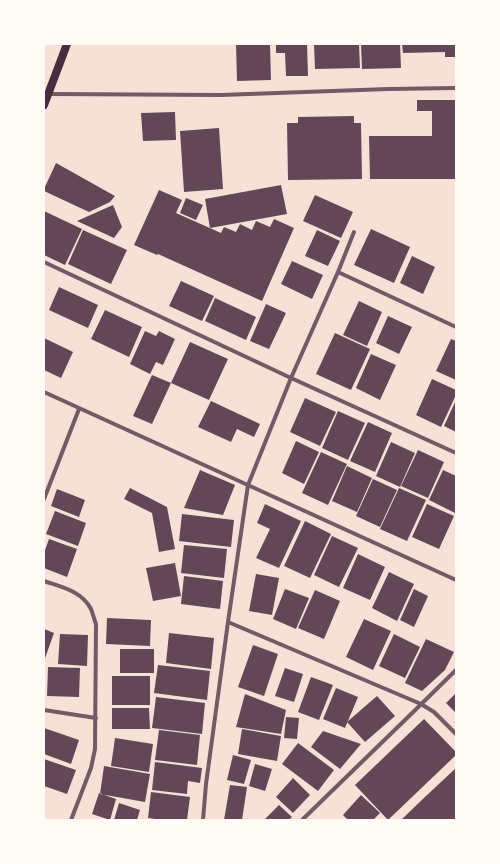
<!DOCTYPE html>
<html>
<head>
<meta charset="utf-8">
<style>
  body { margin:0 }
  #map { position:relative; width:500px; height:864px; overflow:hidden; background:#f7e1d7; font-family:Arial,sans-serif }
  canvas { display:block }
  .frame { position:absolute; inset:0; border:45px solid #fffaf5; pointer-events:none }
</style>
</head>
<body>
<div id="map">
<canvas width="500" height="864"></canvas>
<div class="frame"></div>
</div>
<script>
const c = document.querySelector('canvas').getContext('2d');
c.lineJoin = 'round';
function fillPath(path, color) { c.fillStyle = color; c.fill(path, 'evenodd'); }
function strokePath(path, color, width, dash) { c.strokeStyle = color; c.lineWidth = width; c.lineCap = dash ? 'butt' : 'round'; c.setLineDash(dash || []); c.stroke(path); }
fillPath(new Path2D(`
  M236,44H270L271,80L237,81Z
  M276,44H307L308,76H286L285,53H276Z
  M314,44H359L360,68L315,69Z
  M361,44H400L401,68L362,69Z
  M402,44H456V57H445V52L403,53Z
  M417,100H456V179H370L369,136H432V111H417Z
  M175,112L176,140L143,141L141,113Z
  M354,116V123H361L362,179L288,180L287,123H298V117Z
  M219,128L223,189L184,192L180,131Z
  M56,163L115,196L110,202L89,212L44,191V189Z
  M281,185L287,214L210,228L205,199Z
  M159,190L182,200L176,213L221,233L224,227L236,232L240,224L252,230L256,221L270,227L274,219L294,228L262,301L158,254L157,255L134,245Z
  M315,195L353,212L341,238L303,221Z
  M186,198L203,205L196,220L180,213Z
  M113,205L122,227L114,238L77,221Z
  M44,211L82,229L65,265L44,255Z
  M371,229L410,247L394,283L354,265Z
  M83,230L127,250L111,284L68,264Z
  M317,230L340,241L328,266L305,256Z
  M412,256L435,267L423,294L400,283Z
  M292,261L323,275L312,299L281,284Z
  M181,281L214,296L202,321L169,306Z
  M59,287L98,305L88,328L49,310Z
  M215,298L256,317L246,340L205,321Z
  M359,301L382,312L367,346L343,335Z
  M266,304L286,313L269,349L250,341Z
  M105,310L142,327L129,357L91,339Z
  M388,316L412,327L399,354L376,343Z
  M145,331L156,336L159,331L175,339L163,365L156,362L150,374L130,364Z
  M335,333L370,349L351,390L316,374Z
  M44,338L73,352L61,378L44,370Z
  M451,339L456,341V380L436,371Z
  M190,342L228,359L209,400L171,383Z
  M371,354L396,365L380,400L356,388Z
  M152,375L171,383L152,424L133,416Z
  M432,379L456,390V395L441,427L416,415Z
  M305,398L336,412L320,446L290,432Z
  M456,400V432L444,426Z
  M211,401L260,424L254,437L237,429L231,442L198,427Z
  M338,411L365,423L348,460L322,448Z
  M368,422L392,433L375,472L350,461Z
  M296,441L319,452L304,484L282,473Z
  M391,442L415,453L400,487L376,476Z
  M418,450L444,462L428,498L401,486Z
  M321,452L347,464L328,505L302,493Z
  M347,466L372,478L357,512L332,501Z
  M200,470L235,485L223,515L184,508Z
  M443,470L456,476L455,513L429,500Z
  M373,479L397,490L380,527L356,516Z
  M130,488L167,507L175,549L159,552L152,513L124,499Z
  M399,488L426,500L407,541L380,529Z
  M57,489L85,500L79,517L51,506Z
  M265,504L301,521L279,568L256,558L270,529L257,523Z
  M427,504L454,516L439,549L412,537Z
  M55,511L86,523L78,546L46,534Z
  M182,514L234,520L231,547L179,541Z
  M305,521L331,534L310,578L284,566Z
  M332,536L358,548L339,587L314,575Z
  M49,539L77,549L67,577L44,568V553Z
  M184,545L227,549L224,578L181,573Z
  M358,554L385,567L370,600L343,588Z
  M175,563L181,596L153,601L146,568Z
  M389,572L414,584L397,621L372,608Z
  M256,574L279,578L272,615L249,611Z
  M184,576L223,581L220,609L181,604Z
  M285,589L309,598L296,629L273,619Z
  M414,589L428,596L414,627L400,620Z
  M315,590L340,601L324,639L298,628Z
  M107,618L151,620L150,646L106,644Z
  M364,619L391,631L373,670L346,657Z
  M44,629L54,633L44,661Z
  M169,633L214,638L211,669L166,663Z
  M60,634L88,635L87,666L58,664Z
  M394,634L420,647L405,678L379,666Z
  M426,639L454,652L445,670L422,691L405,683Z
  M253,645L278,654L264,696L238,687Z
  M120,649H154V673H120Z
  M158,665L210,671L207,700L154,693Z
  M48,667L80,668L79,697L47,696Z
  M285,668L303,674L294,702L275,696Z
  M112,676H150V705H112Z
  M311,677L333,685L319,720L298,712Z
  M336,688L358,697L345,728L323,719Z
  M456,693V713L446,703Z
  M245,694L286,710L281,734L236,727Z
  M377,696L395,716L365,742L347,722Z
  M156,697L205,703L202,734L152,728Z
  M112,708H149L150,729H112Z
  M286,717L299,718L297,739L284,738Z
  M424,719L456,752V755L388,820L355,785Z
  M44,728L79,740L71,764L44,754Z
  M242,729L281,736L277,761L238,754Z
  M159,730L200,735L197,765L155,760Z
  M323,731L361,744L340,769L311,747Z
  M115,738L153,744L149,772L111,766Z
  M298,743L334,770L318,791L282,764Z
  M233,755L251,760L244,784L227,780Z
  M44,759L76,770L67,794L44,786Z
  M155,762L202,768L200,783L188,781L187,794L152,790Z
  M255,764L272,769L265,791L249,786Z
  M104,766L150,774L145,802L100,794Z
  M456,768V820H401L426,796Z
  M293,778L310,795L293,813L276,797Z
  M230,785L247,787L242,820H224Z
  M151,792L190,797L187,820H162L148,818Z
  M99,793L116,799L110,820L92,814Z
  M361,795L380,813L373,820H348L343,815Z
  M119,803L140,810L137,820H114Z
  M279,805L292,817L289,820H264Z`), '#644757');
strokePath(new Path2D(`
  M49,94L221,95L388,89L456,88
  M44,262L291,378L456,453
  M338,272L456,327
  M44,392L456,580
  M44,499L79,409
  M44,581C61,587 82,591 91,609C93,614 94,619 96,624L95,749L91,768L71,820
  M228,622L421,704L434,712L456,734
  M44,710L96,718
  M203,820L206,784L228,622L248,485L291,378L338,272L354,232
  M302,820L405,720L456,670`), '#755966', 4);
strokePath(new Path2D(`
  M44,105L67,44`), '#4a2c40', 8);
</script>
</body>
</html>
